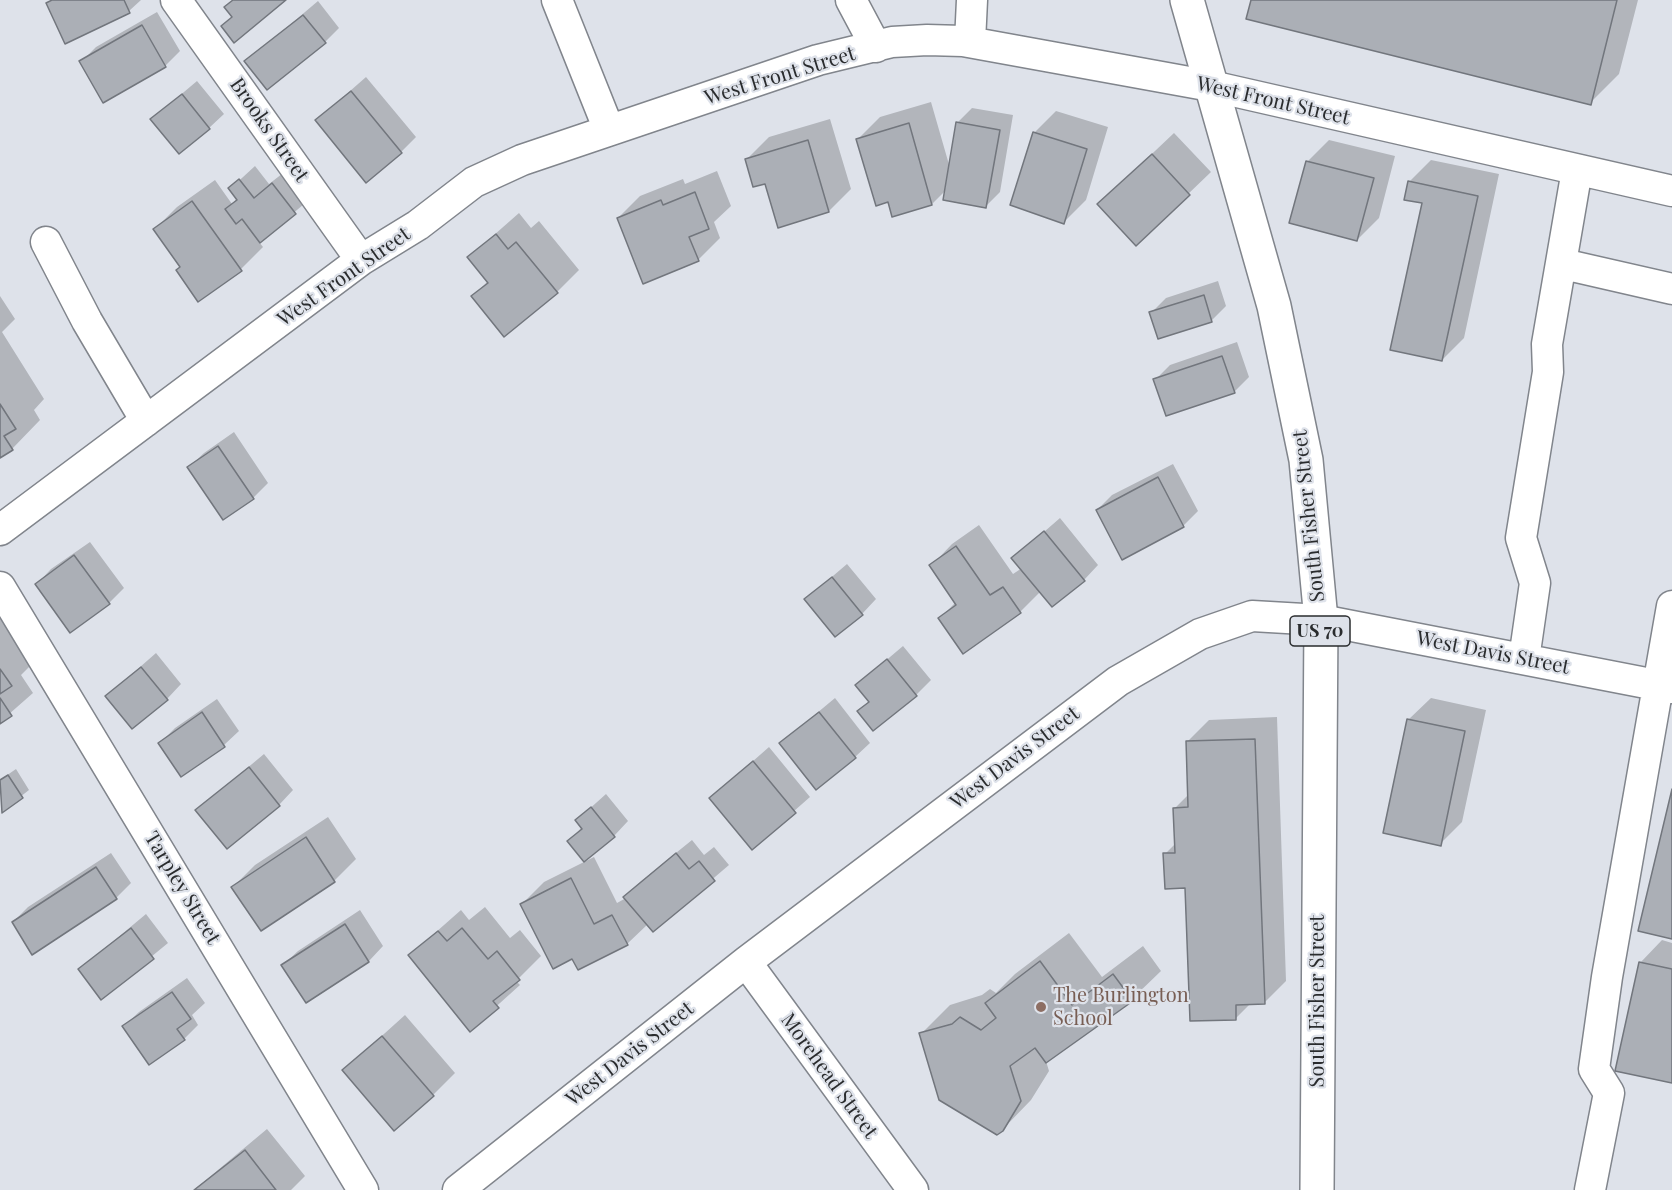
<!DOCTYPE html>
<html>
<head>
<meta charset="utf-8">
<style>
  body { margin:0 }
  canvas { display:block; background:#dee2ea }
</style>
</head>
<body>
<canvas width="1672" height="1190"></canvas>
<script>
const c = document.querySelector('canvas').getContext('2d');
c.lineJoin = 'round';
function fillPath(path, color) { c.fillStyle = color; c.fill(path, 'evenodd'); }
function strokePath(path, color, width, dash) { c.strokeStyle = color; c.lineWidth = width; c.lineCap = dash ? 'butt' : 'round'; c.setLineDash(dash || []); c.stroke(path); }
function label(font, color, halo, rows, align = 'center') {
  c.font = font + ' "Playfair Display",serif'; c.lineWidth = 4.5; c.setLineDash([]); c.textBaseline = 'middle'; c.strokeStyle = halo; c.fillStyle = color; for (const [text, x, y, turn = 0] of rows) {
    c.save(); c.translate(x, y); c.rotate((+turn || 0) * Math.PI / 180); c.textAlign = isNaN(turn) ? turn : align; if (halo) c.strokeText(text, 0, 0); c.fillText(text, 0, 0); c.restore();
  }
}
fillPath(new Path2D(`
  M51,0H141L129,11L66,42L48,3Z
  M1252,0H1638L1619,74L1590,103Z
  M318,1L339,28L325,42L246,62Z
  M157,12L180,51L165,66L81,62L96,47Z
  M366,77L416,137L401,152L317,120Z
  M197,81L224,114L209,128L152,119Z
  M931,102L950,168L957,123L972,108L1013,115L1000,192L986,206L946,190L932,204L889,200L858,139L880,117Z
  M1056,111L1108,127L1086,200L1064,222L1034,133Z
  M830,119L851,189L829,211L747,159L769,137Z
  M1174,133L1211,172L1136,244L1099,204Z
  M1329,140L1395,156L1379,218L1357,240L1307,162Z
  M1431,160L1499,174L1464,338L1442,360L1423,202L1409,182Z
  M255,166L269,184L287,170L310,199L259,242L263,247L241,269L199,300L182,266L155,229L177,207L215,180L232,204L237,198L230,189Z
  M717,171L731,206L714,222L720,238L698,260L618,218L640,196L683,179L685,184Z
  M519,213L531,228L539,221L579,270L557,292L473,296L488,281L469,257Z
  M1218,281L1226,306L1211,321L1151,313L1166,298Z
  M0,296L15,319L2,332L44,399L34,410L40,420L12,449L0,456Z
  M1237,342L1249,377L1234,392L1155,380L1170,365Z
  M234,432L268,483L253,498L224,518L189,467L204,453Z
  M1173,464L1198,511L1183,526L1097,510L1112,495Z
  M1060,518L1098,565L1084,580L1041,591L1020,612L940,618L956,602L931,566L952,544L979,525L1013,574L1022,568L1014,558Z
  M90,542L124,588L109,603L37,584L51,569Z
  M847,564L876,599L862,614L806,599Z
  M0,615L33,663L21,675L33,693L0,722Z
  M903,646L931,680L916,695L859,711L870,700L857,685Z
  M156,653L181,684L167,699L107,696Z
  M835,698L870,743L855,757L781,743Z
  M1431,698L1486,710L1462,822L1440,844L1408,720Z
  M217,699L239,731L224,745L182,775L160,743L175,728Z
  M1277,717L1286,981L1264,1003H1251L1236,1018L1187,886L1165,854L1176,843L1175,808L1189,794L1187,742L1209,720Z
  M769,747L810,797L752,848L711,798Z
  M264,754L293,790L279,805L197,810Z
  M16,769L29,790L2,811L0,780Z
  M606,794L628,821L614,836L569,841L582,827L577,820Z
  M328,817L356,859L334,881L261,929L233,887L255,865Z
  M692,840L704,855L714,847L729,865L653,930L648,924L627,944L573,957L522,904L544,882L594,857L617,903L626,898L640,882Z
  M111,853L131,883L116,898L13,922L28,907Z
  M485,907L510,938L520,930L541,956L516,981L520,985L470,1030L410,955L461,910L469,920Z
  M360,910L383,946L369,961L306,1001L283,965L298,951Z
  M146,914L168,943L101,998L80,969Z
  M1069,933L1102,977L1143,946L1161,971L1132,999L1046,1061L1049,1071L1031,1100L1002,1130L921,1034L950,1005L982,995L990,989L996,993L1015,974Z
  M1662,940L1672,943V1081L1640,963Z
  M187,978L205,1003L192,1015L198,1025L184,1039L124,1026L139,1012Z
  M405,1015L455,1073L433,1095L344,1070Z
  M267,1129L305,1176L291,1190H194Z`), '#0003');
const building = new Path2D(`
  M52,0H124L130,13L65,44L46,3Z
  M233,0H286L234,43L221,26L232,17L224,7Z
  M1251,0H1617L1591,105L1246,19Z
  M303,15L326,43L267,90L244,61Z
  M142,25L166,67L103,103L79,61Z
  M351,91L402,153L366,183L315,120Z
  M182,94L210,129L179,154L150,119Z
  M956,122L1000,130L986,208L943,200Z
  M909,123L932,205L892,217L888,202L876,206L856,139Z
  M1033,132L1087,149L1064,224L1010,205Z
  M808,140L829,212L778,228L765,184L753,187L745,159Z
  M1152,154L1190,195L1136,246L1097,204Z
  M1306,161L1374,178L1357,241L1289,223Z
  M239,179L254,198L272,183L296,214L260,243L242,219L236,224L225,209L237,200L228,188Z
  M1408,181L1478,196L1442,361L1390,350L1422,203L1404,200Z
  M695,192L709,229L689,237L699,261L643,284L617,218L661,200L663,205Z
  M192,201L242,271L198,302L176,270L180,267L153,229Z
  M496,234L508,249L516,242L558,293L504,337L471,296L488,283L467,257Z
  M1204,295L1212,322L1158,339L1149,312Z
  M1222,356L1235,393L1166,416L1153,379Z
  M0,404L16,429L4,436L13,450L0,458Z
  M218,446L254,499L223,520L187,467Z
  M1158,477L1184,527L1122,560L1096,510Z
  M1044,531L1085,581L1052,607L1011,558Z
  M956,546L990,595L1003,587L1021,613L963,654L938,618L956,605L929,565Z
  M74,555L110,604L70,633L35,584Z
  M832,577L863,615L835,637L804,599Z
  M887,659L917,696L873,731L857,711L869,702L855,685Z
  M141,667L168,700L132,729L105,696Z
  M0,669L12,686L0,694Z
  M0,698L12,716L0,724Z
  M202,712L225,747L181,777L158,743Z
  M819,712L856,758L816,790L779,743Z
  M1407,719L1465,731L1441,846L1383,833Z
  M1255,739L1265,1004L1236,1005V1020L1190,1021L1185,888L1165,889L1163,853H1175L1173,808L1188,807L1186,741Z
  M753,761L796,813L752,850L709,798Z
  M249,767L280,806L227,849L195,810Z
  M8,775L23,798L2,813L0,780Z
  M1672,789V939L1638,931Z
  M591,807L615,837L584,862L567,841L582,829L575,820Z
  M306,837L335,882L261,931L231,887Z
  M676,853L689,869L699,861L715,881L653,932L623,897Z
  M96,867L117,899L32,955L12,922Z
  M571,878L594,924L612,915L628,945L578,970L572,959L553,969L520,904Z
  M345,924L369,962L306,1003L281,965Z
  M131,928L154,959L101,1000L78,969Z
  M462,928L488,959L497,951L520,980L493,1001L499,1008L470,1032L408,955L438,931L447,941Z
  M1040,961L1072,1005L1113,974L1133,1001L1046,1063L1035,1048L1010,1066L1021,1101L1003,1131L997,1135L939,1100L919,1033L952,1024L960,1017L981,1030L996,1018L985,1003Z
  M1639,962L1672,969V1083L1615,1071Z
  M172,992L191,1019L177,1029L185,1040L149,1065L122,1026Z
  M382,1036L434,1096L394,1131L342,1070Z
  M245,1150L276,1190H194Z`);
fillPath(building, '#abafb6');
strokePath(building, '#72767d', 1.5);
const minor = new Path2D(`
  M176,0L361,260
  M557,0L609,130
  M851,0L876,47
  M970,42L972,0
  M46,242L87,321L146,421
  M1563,264L1672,289
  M0,530L361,260L418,225L474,182L522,160L818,60L892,42L927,40L963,41L1211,86L1672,191
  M0,587L363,1190
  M1524,659L1535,583L1521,538L1548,372L1547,344L1577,170
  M746,962L913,1190
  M458,1190L746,962L1118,681L1200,634L1252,616L1321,620L1672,688
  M1590,1190L1609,1093L1594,1069L1607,977L1672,606`);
const major = new Path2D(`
  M1187,0L1274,306L1306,460L1321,620L1317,1190`);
strokePath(minor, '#81858c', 33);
strokePath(major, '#81858c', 36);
strokePath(minor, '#fff', 30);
strokePath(major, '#fff', 33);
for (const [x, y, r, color] of [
  [1041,1007,6,"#8d6e63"]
]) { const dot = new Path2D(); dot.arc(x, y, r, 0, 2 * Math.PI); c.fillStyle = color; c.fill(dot); strokePath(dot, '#dee2ea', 2); }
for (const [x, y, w] of [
  [1320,631,60]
]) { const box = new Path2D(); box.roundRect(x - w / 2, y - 15, w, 30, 4.5); c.fillStyle = '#dee2ea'; c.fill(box); strokePath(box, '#2a2c2e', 1.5); }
label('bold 18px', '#2a2c2e', null, [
  ["US 70",1320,631]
]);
label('20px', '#2a2c2e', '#dee2ea', [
  ["West Front Street",780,76,-17],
  ["West Front Street",1273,101,13],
  ["Brooks Street",269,130,55],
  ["West Front Street",344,277,-35],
  ["South Fisher Street",1309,516,-96],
  ["West Davis Street",1493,653,11],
  ["West Davis Street",1015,758,-37],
  ["Tarpley Street",182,888,59],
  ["South Fisher Street",1318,1001,-90],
  ["West Davis Street",630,1054,-38],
  ["Morehead Street",829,1076,54]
]);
label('20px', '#785e54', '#dee2ea', [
  ["The Burlington",1053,996],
  ["School",1053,1019]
], 'left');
</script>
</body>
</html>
